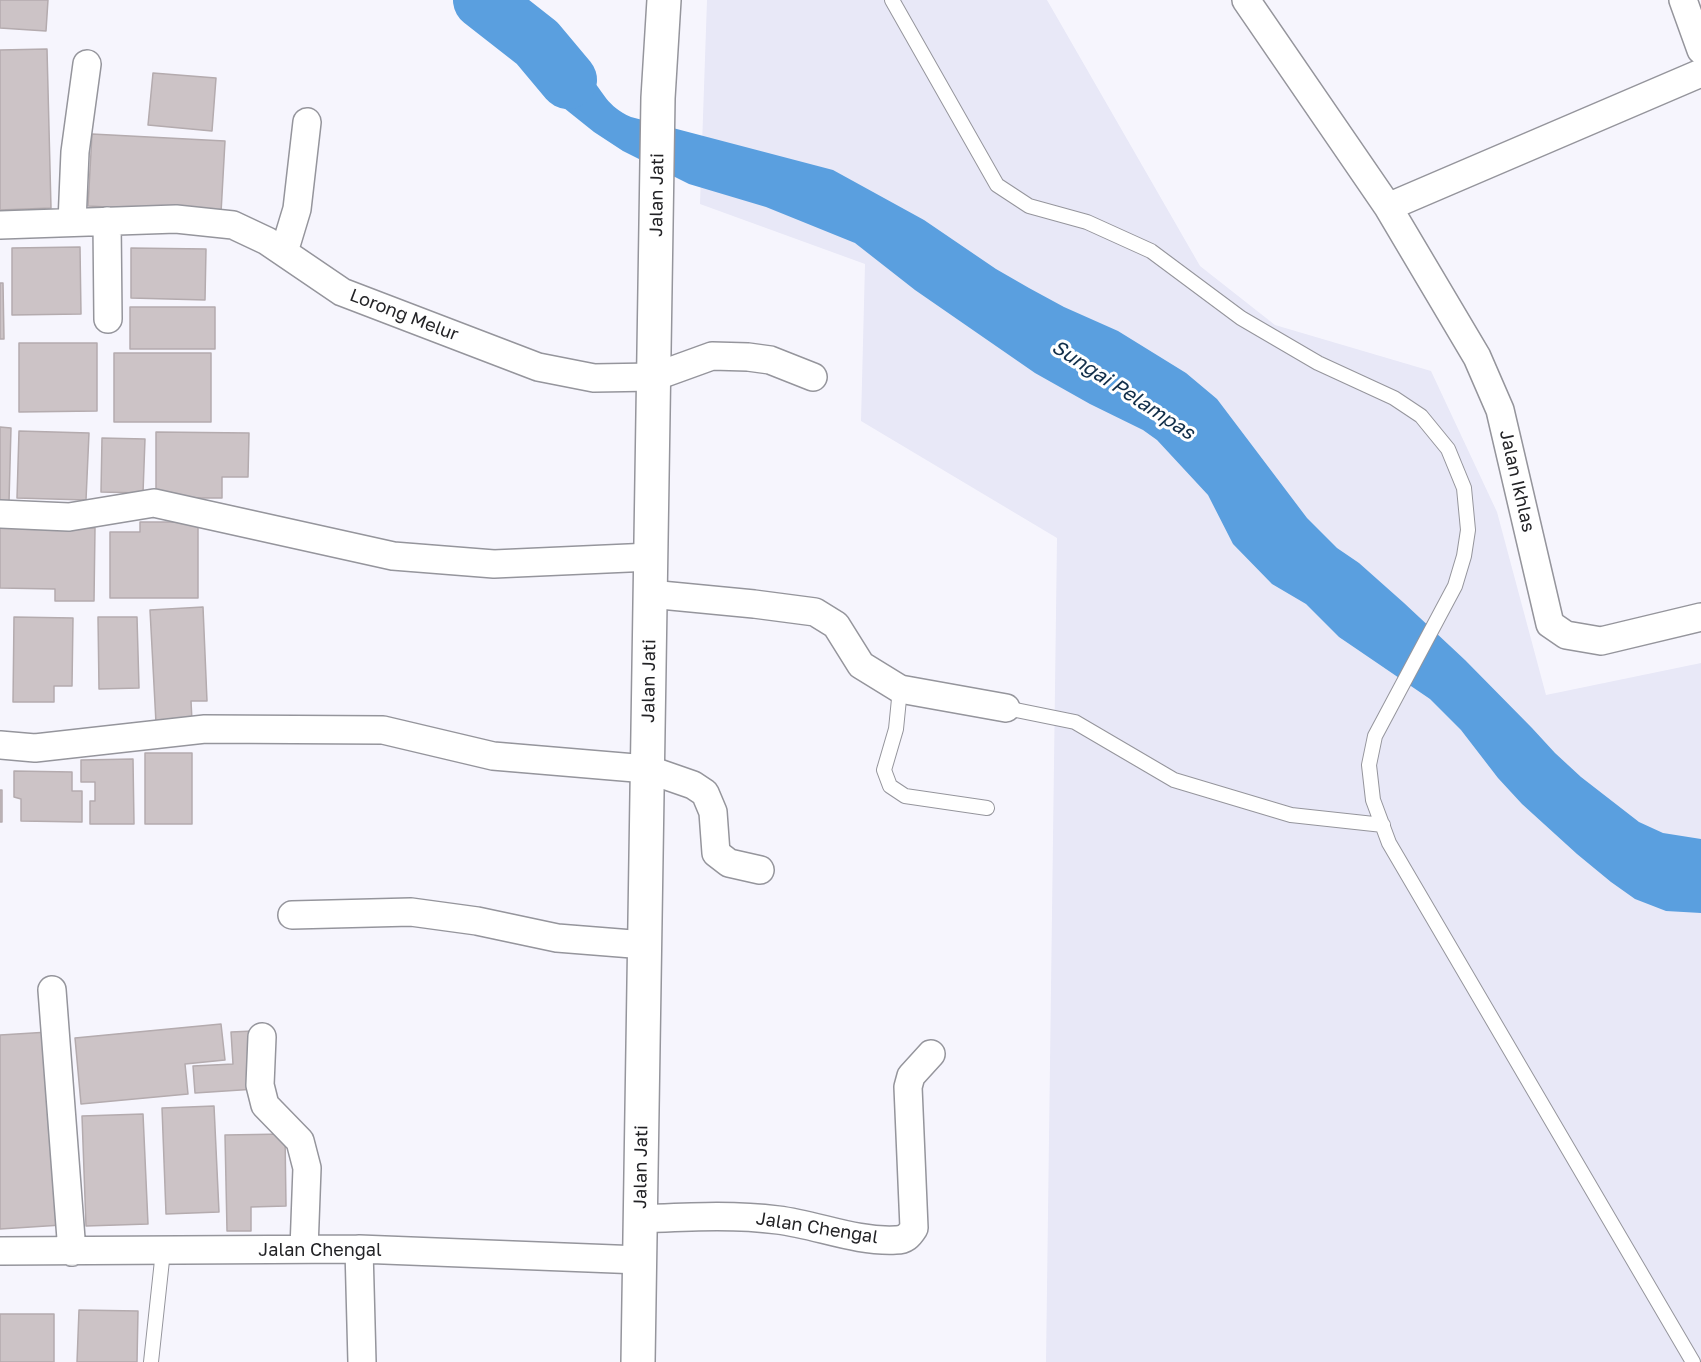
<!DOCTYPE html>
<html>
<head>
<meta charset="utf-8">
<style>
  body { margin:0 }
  canvas { display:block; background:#f6f5fd }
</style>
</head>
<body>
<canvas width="1701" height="1362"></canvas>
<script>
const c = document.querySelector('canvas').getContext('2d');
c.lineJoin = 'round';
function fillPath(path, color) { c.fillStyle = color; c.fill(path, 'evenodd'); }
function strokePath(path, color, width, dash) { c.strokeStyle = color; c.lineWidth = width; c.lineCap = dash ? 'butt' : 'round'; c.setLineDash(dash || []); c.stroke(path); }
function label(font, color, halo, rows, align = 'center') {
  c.font = font + ' "Golos Text",sans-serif'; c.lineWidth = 6; c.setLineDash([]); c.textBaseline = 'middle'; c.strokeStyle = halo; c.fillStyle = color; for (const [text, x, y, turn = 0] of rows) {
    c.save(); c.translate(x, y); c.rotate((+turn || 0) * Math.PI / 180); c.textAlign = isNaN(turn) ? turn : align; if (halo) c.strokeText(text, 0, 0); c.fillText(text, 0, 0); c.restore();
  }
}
fillPath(new Path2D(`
  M707,0H1047L1200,266L1275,325L1431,371L1497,512L1546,695L1701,663V1362H1046L1057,538L861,421L865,264L700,204Z`), '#e8e8f7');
fillPath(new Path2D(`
  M534,16C550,38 569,55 588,75C605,93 606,106 631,117L833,170L924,220L996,269L1029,288L1064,307L1118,331L1186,373L1217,399L1307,518L1337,548L1359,563L1404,603L1465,660L1532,728L1555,753L1581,777L1639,822L1663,833L1701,839V913L1666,911L1635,899L1611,882L1577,854L1522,804L1498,778L1461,730L1430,699L1339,637L1306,604L1272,584L1233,544L1208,495L1157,440L1143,430L1090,404L1035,373L915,290L855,243L766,207L689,184L623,151L594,132L549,96L524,71L497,39L512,24Z`), '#5a9fdf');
strokePath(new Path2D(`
  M482,0L537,43L568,80`), '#5a9fdf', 58);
const building = new Path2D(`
  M0,0H48L46,31L0,28Z
  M47,49L51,208L0,210V50Z
  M153,73L216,78L212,131L148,125Z
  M92,134L225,141L221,213L88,206Z
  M80,247L81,314L12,315V248Z
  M131,248L206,249L205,300L131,298Z
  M0,283H3L4,339H0Z
  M130,307H215V349H130Z
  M19,343H97V411L19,412Z
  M114,353H211V422H114Z
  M0,427L11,428L9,502L0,501Z
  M19,431L89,433L86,500L17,498Z
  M156,432L249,433L248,477H222V498H156Z
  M102,438L145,439L143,493L101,492Z
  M140,522H198V598H110V532H140Z
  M0,527L95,528L94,601H55V589L0,588Z
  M203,607L207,701H191L192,721L156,723L150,610Z
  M14,617L73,618L72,686H54V702H13Z
  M98,617H137L139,688L99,689Z
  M145,753H192V824H145Z
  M133,759L134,824H90V801H95V782H81V760Z
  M14,771L72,772V791H82V822L21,821V799L14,797Z
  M0,790H2V822H0Z
  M221,1024L225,1060L185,1064L188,1094L81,1104L75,1038Z
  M253,1031L256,1089L195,1093L193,1066L233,1064L231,1032Z
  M49,1032L62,1225L0,1229V1035Z
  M214,1106L219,1212L166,1214L162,1108Z
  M143,1114L148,1224L86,1226L82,1116Z
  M285,1134L286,1206L251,1207V1231H227L225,1135Z
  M79,1310L138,1311L137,1362H77Z
  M0,1314H54V1362H0Z`);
fillPath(building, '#ccc3c6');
strokePath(building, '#b4abae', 1.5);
const service = new Path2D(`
  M892,0L997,185L1029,206L1087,222L1151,251L1241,318L1318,363L1394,398L1421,416L1448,449L1464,488L1468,530L1464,556L1455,586L1375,736L1369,765L1373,800L1389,843L1693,1362
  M900,689L896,729L884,770L890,786L905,796L987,808
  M1006,708L1075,722L1174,780L1291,815L1383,825
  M151,1362L163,1251`);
const minor = new Path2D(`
  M1246,0L1388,207L1477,357L1500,410L1550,624L1566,635L1601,641L1701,617
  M1683,0L1701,50
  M1388,207L1701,73
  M107,221L108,319
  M72,222L75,152L87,64
  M0,225L176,219L233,225L267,241L342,292L538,367L594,378L654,377L712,356L748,357L770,360L813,377
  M284,252L297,209L307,122
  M0,514L69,517L154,503L393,556L494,564L651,557
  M650,594L754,604L815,612L836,625L861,665L900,689L1006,708
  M0,745L35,748L205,729L383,730L493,756L647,769L693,785L705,793L713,812L716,853L729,863L760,870
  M292,915L411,912L477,921L557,938L645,945
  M52,990L72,1252
  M262,1037L260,1085L265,1105L300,1141L307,1168L304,1249
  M640,1219C687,1217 732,1214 778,1220C818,1225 855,1242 896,1240C905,1240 909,1236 914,1228L908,1087L911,1076L931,1054
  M359,1249L362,1362
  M0,1251L359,1249L640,1260`);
const tertiary = new Path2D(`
  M638,1362L658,98L664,0`);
strokePath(service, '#95959c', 16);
strokePath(minor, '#95959c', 30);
strokePath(tertiary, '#95959c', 36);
strokePath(service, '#fff', 14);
strokePath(minor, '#fff', 27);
strokePath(tertiary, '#fff', 33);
label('18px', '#232326', '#fff', [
  ["Jalan Jati",657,195,-89],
  ["Lorong Melur",404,315,21],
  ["Jalan Ikhlas",1517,481,77],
  ["Jalan Jati",649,681,-89],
  ["Jalan Jati",641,1167,-89],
  ["Jalan Chengal",817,1228,9],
  ["Jalan Chengal",320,1250]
]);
label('italic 20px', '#112e49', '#fff', [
  ["Sungai Pelampas",1123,390,33]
]);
</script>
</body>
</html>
